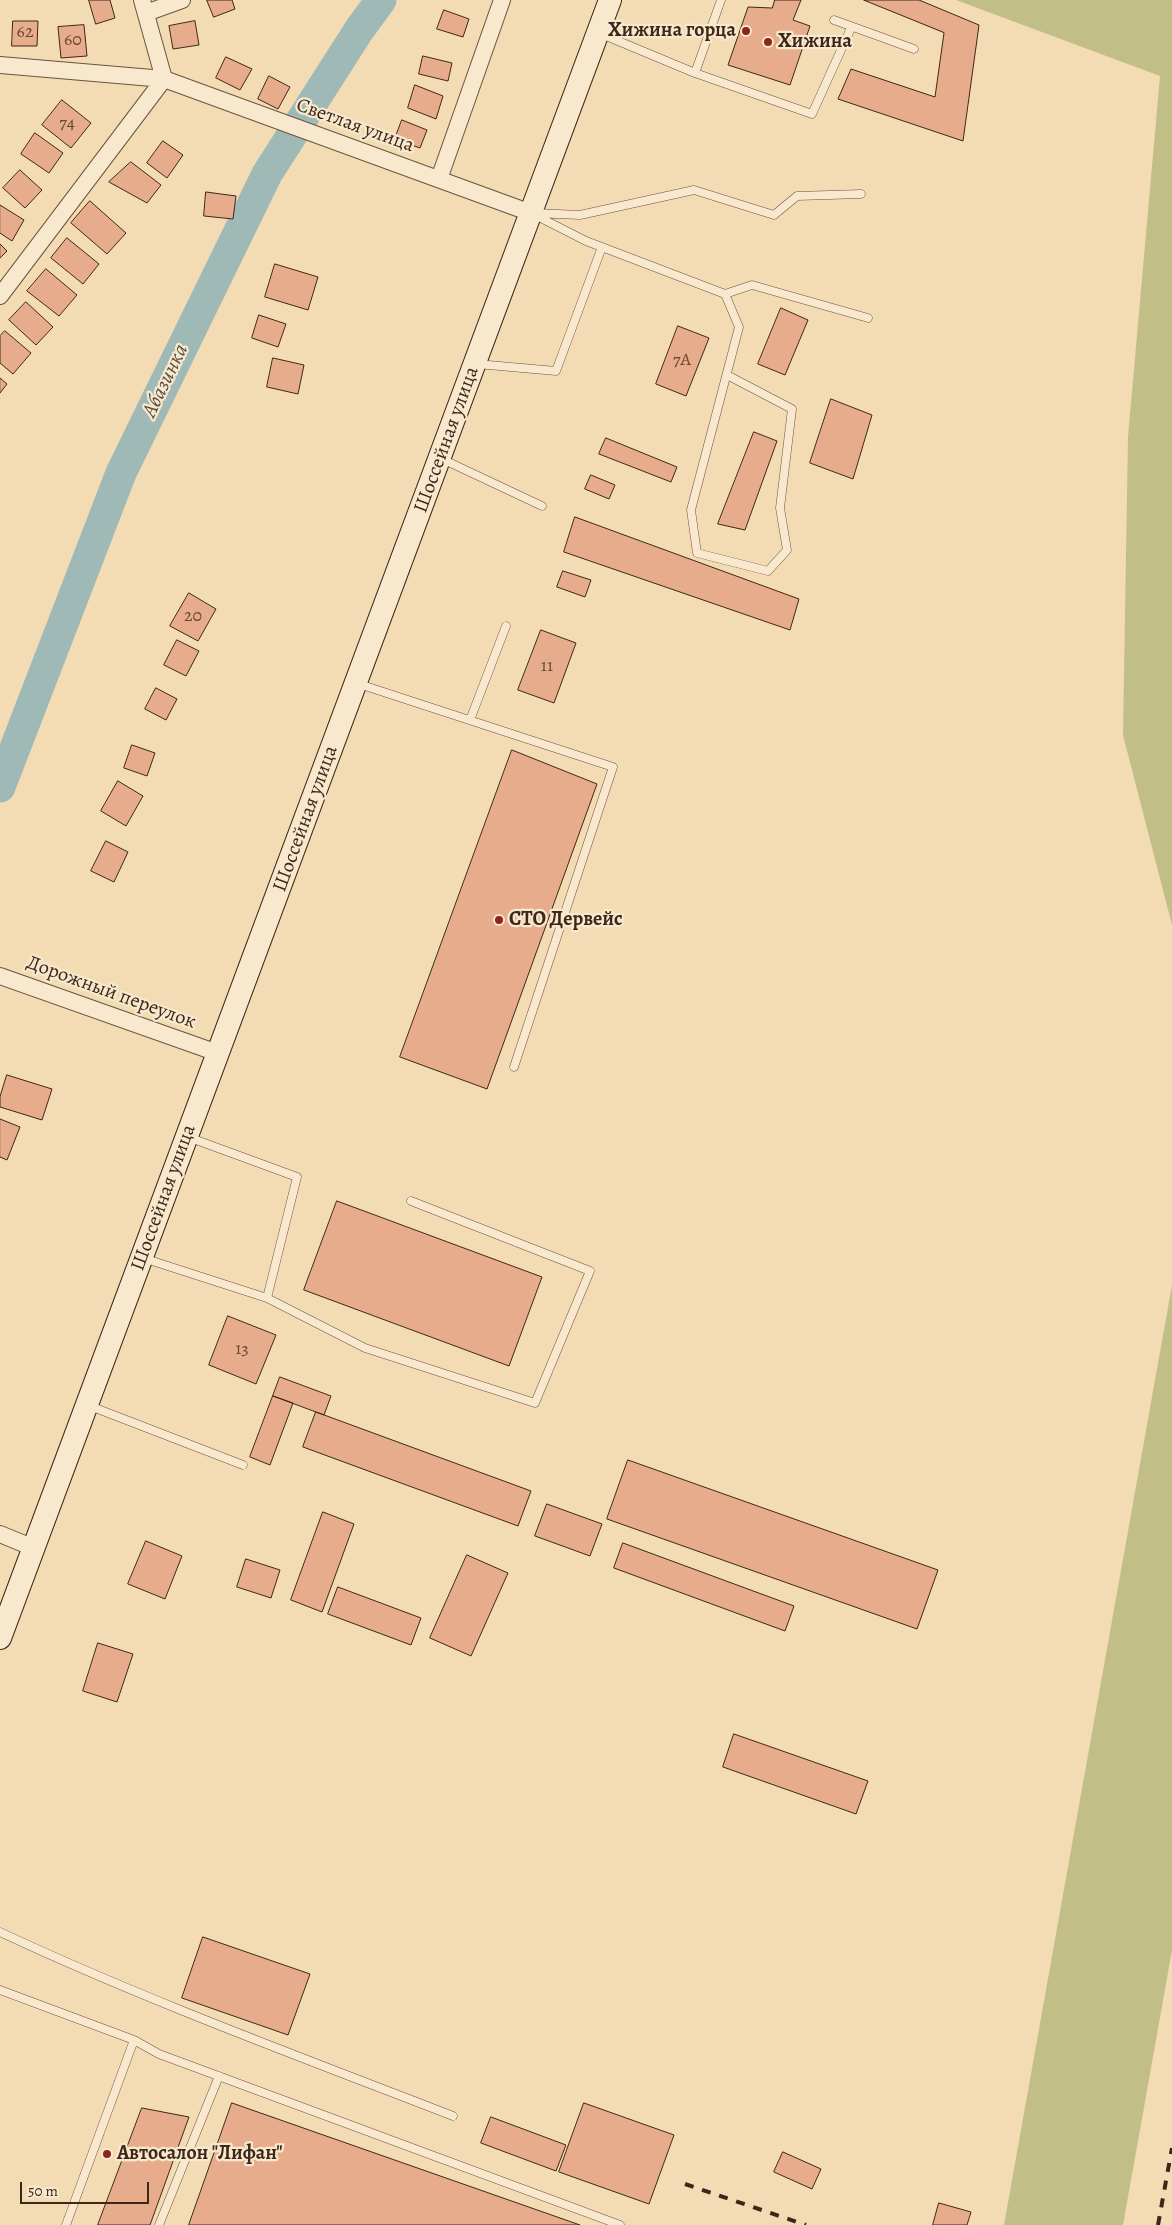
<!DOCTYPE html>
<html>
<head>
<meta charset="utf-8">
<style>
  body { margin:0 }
  #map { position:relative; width:1172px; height:2225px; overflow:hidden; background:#f3dbb3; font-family:Alegreya,serif }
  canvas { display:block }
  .scale { position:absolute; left:20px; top:2182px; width:129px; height:22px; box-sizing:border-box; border:2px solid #3e2718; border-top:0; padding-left:6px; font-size:15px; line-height:18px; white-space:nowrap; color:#3e2718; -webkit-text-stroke:4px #f7e8ce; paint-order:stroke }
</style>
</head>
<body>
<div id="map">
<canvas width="1172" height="2225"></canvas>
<div class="scale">50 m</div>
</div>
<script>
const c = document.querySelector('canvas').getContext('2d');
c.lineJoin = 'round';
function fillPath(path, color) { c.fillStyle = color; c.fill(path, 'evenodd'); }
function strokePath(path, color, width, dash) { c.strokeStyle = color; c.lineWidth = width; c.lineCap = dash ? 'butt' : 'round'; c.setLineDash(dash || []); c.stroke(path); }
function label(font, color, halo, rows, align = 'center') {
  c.font = font + ' Alegreya,serif'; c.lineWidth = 4.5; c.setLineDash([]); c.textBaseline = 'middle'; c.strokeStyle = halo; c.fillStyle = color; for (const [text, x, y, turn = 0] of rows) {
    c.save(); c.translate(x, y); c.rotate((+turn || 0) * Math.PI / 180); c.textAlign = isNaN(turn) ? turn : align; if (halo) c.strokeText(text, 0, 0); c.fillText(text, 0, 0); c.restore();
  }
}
fillPath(new Path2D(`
  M956,0H1172V925L1123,735L1128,437L1160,76Z
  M1172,1285V1950L1123,2225H1004Z`), '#c1be88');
strokePath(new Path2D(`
  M0,787L121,473L267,174L359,30L381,0`), '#9eb9b6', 31);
const building = new Path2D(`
  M89,0H110L115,18L96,24Z
  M207,0H232L235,9L214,17Z
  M775,0H801L793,20L810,26L790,85L728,65L748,7L772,8Z
  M864,0H919L979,25L963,141L838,99L851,69L935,97L944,33Z
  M444,10L469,19L463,37L437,29Z
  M13,21H38L37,46H12Z
  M195,21L199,45L173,49L169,26Z
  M84,25L87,56L61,58L58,27Z
  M423,56L452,63L448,81L419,74Z
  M226,57L252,69L240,90L216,78Z
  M269,76L290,87L278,109L258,99Z
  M415,85L443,96L436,119L408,108Z
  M62,100L91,123L71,148L42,125Z
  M402,120L427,130L420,148L395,139Z
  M35,133L63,153L49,173L21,154Z
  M163,141L183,155L167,178L147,163Z
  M131,162L161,185L147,203L109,182Z
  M20,170L42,190L25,208L3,188Z
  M206,192L236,196L233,219L204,216Z
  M90,201L126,233L107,254L71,223Z
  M0,205L24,220L12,241L0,233Z
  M67,238L99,264L83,284L51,258Z
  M0,244L7,251L0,258Z
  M275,264L318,277L308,310L265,297Z
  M46,269L77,295L59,316L27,291Z
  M26,302L53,327L36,345L9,320Z
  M781,308L808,320L785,375L758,364Z
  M259,315L286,324L278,347L252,338Z
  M678,326L709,338L686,396L656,384Z
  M5,331L31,353L13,374L0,363V336Z
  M273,358L304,365L298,394L267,387Z
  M0,378L7,384L0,393Z
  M831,399L872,415L853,479L810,463Z
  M754,432L777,441L745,530L718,524Z
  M606,438L677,467L671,482L599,454Z
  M591,475L615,485L609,499L585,489Z
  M575,517L799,599L790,630L564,552Z
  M563,571L591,580L585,597L557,587Z
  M189,593L216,609L198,641L170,626Z
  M541,630L576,643L554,703L518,690Z
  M177,640L199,651L186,676L164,665Z
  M156,688L177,699L166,720L145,709Z
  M132,745L155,753L147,776L124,768Z
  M512,750L597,784L487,1089L400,1057Z
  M118,781L143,796L126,826L101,811Z
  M106,841L128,852L114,882L91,871Z
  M7,1075L52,1089L42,1120L0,1107V1097Z
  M0,1119L20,1127L7,1160L0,1157Z
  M337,1201L542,1277L509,1366L304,1290Z
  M228,1316L276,1335L256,1384L209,1365Z
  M280,1377L331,1396L324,1415L273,1396Z
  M273,1396L293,1403L270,1465L250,1457Z
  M316,1412L531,1491L518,1526L303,1447Z
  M628,1460L938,1570L917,1629L607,1519Z
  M547,1504L602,1524L590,1556L535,1536Z
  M323,1512L354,1524L322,1612L291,1600Z
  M146,1541L182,1556L165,1599L128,1584Z
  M623,1543L794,1606L785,1631L614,1568Z
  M467,1555L508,1573L471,1656L430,1638Z
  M246,1559L280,1570L271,1598L237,1587Z
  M338,1587L421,1618L411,1645L328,1614Z
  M98,1643L133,1654L117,1702L83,1691Z
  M734,1734L868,1781L856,1814L723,1767Z
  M203,1937L310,1974L288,2035L182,1998Z
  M232,2103L580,2225H189Z
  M584,2103L674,2135L649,2204L559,2172Z
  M142,2108L189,2117L150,2225H98Z
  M491,2117L566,2145L556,2171L481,2143Z
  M783,2152L821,2169L812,2189L774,2172Z
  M939,2203L971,2212L967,2225H933Z`);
fillPath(building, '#e7ac8b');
strokePath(building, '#3e2718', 1);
const lane = new Path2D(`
  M834,20L914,49
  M599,33L695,73L812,114L851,28
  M695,73L721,0
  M534,213L580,215L694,190L774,215L797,196L861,194
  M533,214L586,241L725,294L752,285L868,318
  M725,294L739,327L691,510L697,553L768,571L787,550L780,508L792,409L727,375
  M477,364L556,371L602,247
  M442,459L542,506
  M359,684L613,767L514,1067
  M470,720L506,626
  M188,1137L297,1177L267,1298L365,1348L535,1403L590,1271L411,1201
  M143,1258L267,1298
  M90,1406L243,1465
  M0,1932C148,2001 301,2057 453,2116
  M0,1990L134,2040L159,2054L620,2225
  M66,2225L134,2040
  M159,2225L219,2076`);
const street = new Path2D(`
  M142,0L164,79
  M146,13L182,0
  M0,65L164,79L531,213
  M439,179L502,0
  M0,296L164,79
  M0,976L209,1050
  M0,1534L34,1548`);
const secondary = new Path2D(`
  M0,1638L610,0`);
strokePath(lane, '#6b543f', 9);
strokePath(street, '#6b543f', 18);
strokePath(secondary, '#3e2718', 24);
strokePath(lane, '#f7e8ce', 8);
strokePath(street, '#f7e8ce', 16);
strokePath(secondary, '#f7e8ce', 22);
strokePath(new Path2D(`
  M685,2184L806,2225
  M1158,2225L1172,2148`), '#3e2718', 4, [9, 9]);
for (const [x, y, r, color] of [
  [746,31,5,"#8f2418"],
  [768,42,5,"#8f2418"],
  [499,920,5,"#8f2418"],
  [107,2154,5,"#8f2418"]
]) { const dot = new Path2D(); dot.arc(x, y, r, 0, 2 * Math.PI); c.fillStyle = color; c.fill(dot); strokePath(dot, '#f7e8ce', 2); }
label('18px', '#684835', null, [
  ["62",25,33],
  ["60",73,41],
  ["74",67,124],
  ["7А",682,361],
  ["20",193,617],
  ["11",547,667],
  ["13",242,1350]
]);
label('bold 20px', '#3e2718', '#f7e8ce', [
  ["Хижина горца",736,31,"right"],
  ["Хижина",778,42],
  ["СТО Дервейс",509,920],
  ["Автосалон \"Лифан\"",117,2154]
], 'left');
label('20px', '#3e2718', '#f7e8ce', [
  ["Светлая улица",355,126,20],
  ["Шоссейная улица",447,440,-70],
  ["Шоссейная улица",306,819,-70],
  ["Дорожный переулок",111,993,20],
  ["Шоссейная улица",164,1198,-70]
]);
label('italic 21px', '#564c40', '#f7e8ce', [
  ["Абазинка",166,381,-64]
]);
</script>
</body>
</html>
